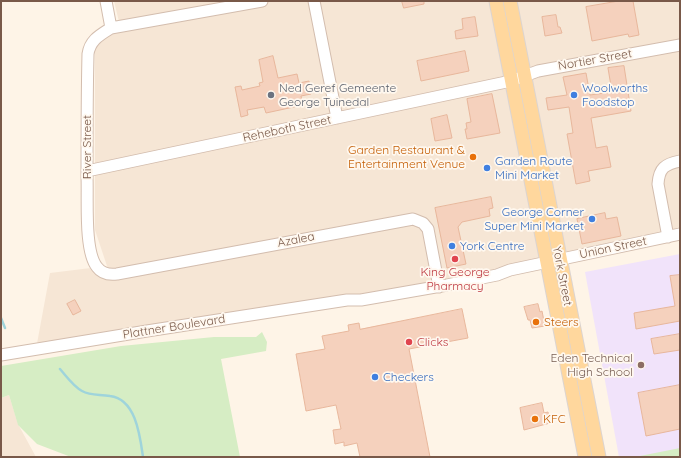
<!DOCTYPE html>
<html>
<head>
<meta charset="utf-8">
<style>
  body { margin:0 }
  #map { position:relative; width:681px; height:458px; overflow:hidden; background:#fef4e7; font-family:Quicksand,sans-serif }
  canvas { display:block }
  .frame { position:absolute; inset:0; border:2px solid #795949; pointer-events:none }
</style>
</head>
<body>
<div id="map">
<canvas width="681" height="458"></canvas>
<div class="frame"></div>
</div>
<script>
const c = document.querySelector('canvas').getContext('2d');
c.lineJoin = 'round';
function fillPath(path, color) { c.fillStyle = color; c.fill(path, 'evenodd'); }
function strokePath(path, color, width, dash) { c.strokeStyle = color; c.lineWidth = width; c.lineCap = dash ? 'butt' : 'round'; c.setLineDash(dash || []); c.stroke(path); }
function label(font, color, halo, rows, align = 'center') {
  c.font = font + ' Quicksand,sans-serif'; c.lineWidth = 3.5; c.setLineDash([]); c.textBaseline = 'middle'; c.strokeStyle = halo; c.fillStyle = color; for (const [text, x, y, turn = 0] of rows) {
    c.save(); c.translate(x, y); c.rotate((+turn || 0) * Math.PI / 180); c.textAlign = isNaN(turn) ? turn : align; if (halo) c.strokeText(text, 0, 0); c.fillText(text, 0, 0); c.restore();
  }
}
fillPath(new Path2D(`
  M114,1H680V237L555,261L36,349L50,273L107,266L95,230V45L110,33L121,30Z
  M9,395L18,424L36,457H1V398Z`), '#f6e6d5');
fillPath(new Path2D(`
  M680,254V457H619L585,272Z`), '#f1e3fa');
fillPath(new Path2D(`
  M262,332L267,342L266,351L221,359L240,457H71L37,444L18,425L9,395L1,398V366L121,346L214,337H256Z
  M680,448V457H635Z`), '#d6edc4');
strokePath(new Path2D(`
  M1,318L5,328
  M60,369C67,377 73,386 82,391C91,396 100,394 110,396C136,399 140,436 143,457`), '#9fd4db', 2.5);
const building = new Path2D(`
  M402,1H424V4L404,8Z
  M619,1H633L639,35L629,37L628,34L592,41L586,7Z
  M556,15L558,27H560L562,33L545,36L542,17Z
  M475,17L478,36L456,39L455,31L463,29L462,19Z
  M465,51L469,71L421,81L417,61Z
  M273,56L278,78L297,74L299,83L309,81L311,94L301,96L303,105L266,113L264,107L247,110L248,115L241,117L235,87L241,86L242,90L260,86L259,83L263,82L259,60Z
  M624,66L631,111L591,118L596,148L607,146L611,167L588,171L590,181L576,184L567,134L573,133L569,107L548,110L546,98L567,95L563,77L586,73L590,95L612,92L608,68Z
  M492,94L500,133L467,139L465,129H467L466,123L471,122L467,99Z
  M447,115L452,138L435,141L431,119Z
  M491,197L493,208L489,209L490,216L462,222L458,227L466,264L447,268L435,208Z
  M605,213L606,219L617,217L621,236L582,244L577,219Z
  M680,275V321L636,329L634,313L675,306L670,276Z
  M75,300L81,311L73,315L67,304Z
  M538,304L540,312L542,311L545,326L532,328L530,320H528L524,307Z
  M462,309L468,338L409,349L430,457H360L357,443L344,446V442L335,444L333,430L341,429L336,405L306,411L296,354L325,349L322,336L349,331L348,325L359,323L360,329Z
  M680,334V350L654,354L651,339Z
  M680,385V429L646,436L638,393Z
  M542,403L544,413L548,412L550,423L524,430L520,408Z`);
fillPath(building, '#f5d1bd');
strokePath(building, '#e8b79c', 1);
const minor = new Path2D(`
  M106,1L111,28
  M262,1L111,28C100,35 90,40 88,54C87,95 87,136 87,177C88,199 84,251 97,267C102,274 109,275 117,274L413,219L423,223L428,229L439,287
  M314,1L337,118
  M87,171L511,81L538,71L680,45
  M668,237L658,184C659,168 665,164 680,161
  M1,355L147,331L347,300H361L447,285L497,275L510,270L680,234`);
const major = new Path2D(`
  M496,1L585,457
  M510,1L599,457`);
strokePath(minor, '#d3bdae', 13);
strokePath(major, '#dcd4d0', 15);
strokePath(minor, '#fff', 11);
strokePath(major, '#ffd79d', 13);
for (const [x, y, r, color] of [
  [271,95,4,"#6b7280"],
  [574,95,4,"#3f7fe0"],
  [473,157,4,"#e8710a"],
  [487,168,4,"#3f7fe0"],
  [592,219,4,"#3f7fe0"],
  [452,246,4,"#3f7fe0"],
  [455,259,4,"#e0444e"],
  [536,322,4,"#e8710a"],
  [409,342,4,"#e0444e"],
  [641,365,4,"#8d6e63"],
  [375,377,4,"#3f7fe0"],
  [535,419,4,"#e8710a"]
]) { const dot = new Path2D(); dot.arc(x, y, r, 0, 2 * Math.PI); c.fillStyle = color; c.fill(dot); strokePath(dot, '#fff8ef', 1.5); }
label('12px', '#795949', '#fff8ef', [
  ["Nortier Street",595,60,-10],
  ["Reheboth Street",287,129,-12],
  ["River Street",87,147,-90],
  ["Azalea",296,240,-11],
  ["Union Street",613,248,-12],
  ["York Street",562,276,79],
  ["Plattner Boulevard",174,327,-9]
]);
label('12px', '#5b616d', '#fff8ef', [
  ["Ned Geref Gemeente",279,88],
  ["George Tuinedal",279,102]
], 'left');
label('12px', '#366cbe', '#fff8ef', [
  ["Woolworths",582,88],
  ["Foodstop",582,102],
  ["Garden Route",495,161],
  ["Mini Market",495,175],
  ["George Corner",584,212,"right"],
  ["Super Mini Market",584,226,"right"],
  ["York Centre",460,246],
  ["Checkers",383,377]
], 'left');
label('12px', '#c56008', '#fff8ef', [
  ["Garden Restaurant &",465,150,"right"],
  ["Entertainment Venue",465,164,"right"],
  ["Steers",544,322],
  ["KFC",543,419]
], 'left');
label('12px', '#be3a42', '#fff8ef', [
  ["King George",455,272],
  ["Pharmacy",455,286],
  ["Clicks",417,342,"left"]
]);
label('12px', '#785e54', '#fff8ef', [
  ["Eden Technical",633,358],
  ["High School",633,372]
], 'right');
</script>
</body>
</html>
